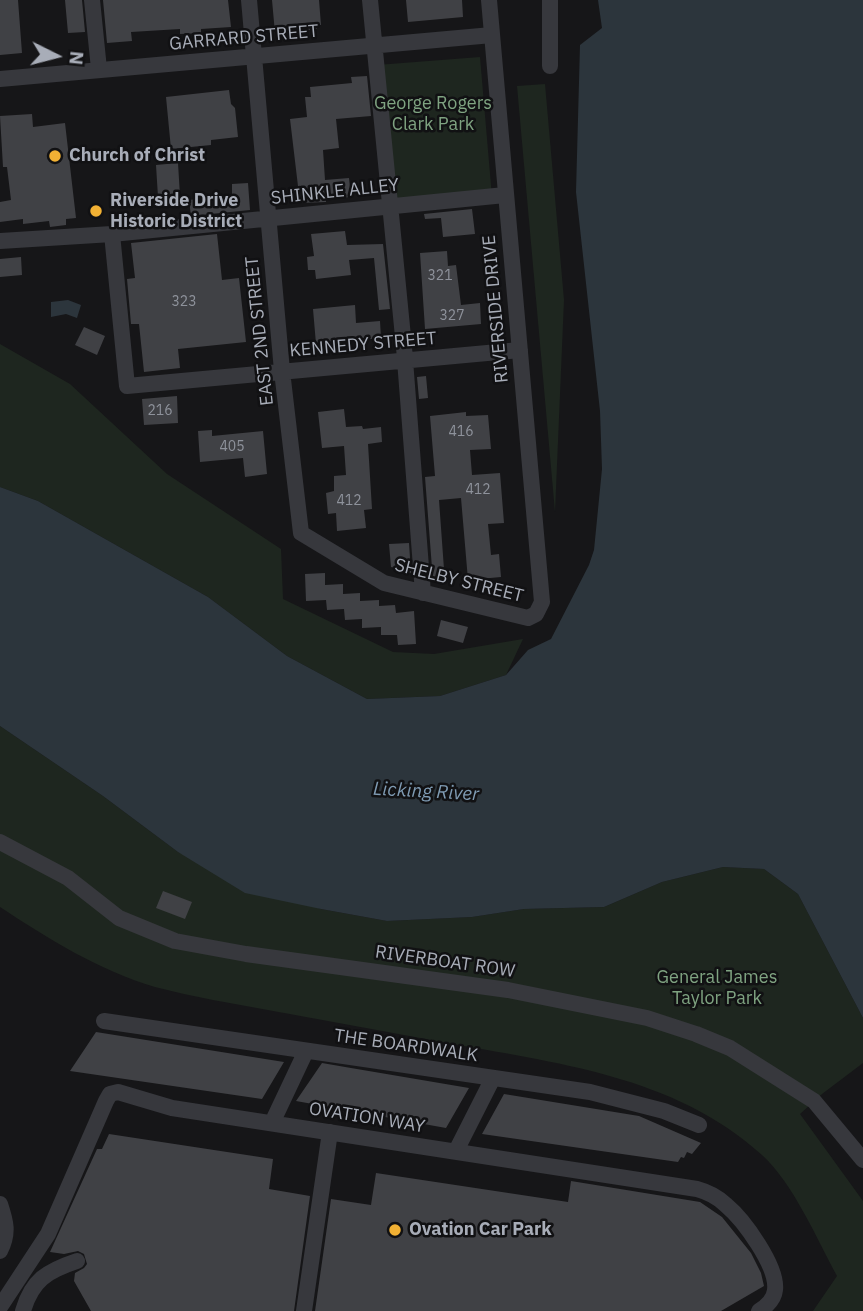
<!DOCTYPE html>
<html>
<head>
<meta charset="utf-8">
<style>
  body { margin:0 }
  #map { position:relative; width:863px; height:1311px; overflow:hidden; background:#161618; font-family:"IBM Plex Sans",sans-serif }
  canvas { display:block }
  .north { position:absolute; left:21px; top:21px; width:70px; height:70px; -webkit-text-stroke:5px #111113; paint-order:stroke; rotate:96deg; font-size:19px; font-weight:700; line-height:28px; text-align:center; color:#a8adb8 }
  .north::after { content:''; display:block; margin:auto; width:24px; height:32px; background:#a8adb8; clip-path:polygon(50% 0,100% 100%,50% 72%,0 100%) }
</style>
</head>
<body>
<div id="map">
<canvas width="863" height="1311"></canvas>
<div class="north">N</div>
</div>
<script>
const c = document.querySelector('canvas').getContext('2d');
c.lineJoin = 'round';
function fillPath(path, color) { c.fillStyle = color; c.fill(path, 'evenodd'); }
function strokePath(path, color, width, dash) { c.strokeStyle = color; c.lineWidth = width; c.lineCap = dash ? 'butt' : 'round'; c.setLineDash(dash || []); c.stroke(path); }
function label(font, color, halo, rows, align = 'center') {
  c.font = font + ' "IBM Plex Sans",sans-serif'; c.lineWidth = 5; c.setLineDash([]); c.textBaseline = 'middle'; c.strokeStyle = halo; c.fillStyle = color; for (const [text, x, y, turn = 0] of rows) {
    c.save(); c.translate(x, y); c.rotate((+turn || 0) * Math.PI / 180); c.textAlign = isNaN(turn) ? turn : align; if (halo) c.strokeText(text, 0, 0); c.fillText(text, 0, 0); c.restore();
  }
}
fillPath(new Path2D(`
  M480,57L492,197L391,206L377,65Z
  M545,84L564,300L555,512L517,86Z
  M0,344L70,384L167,474L281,549L283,599L393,652L434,654L523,639L506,675L440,696L367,699L287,656L208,597L38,501L0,487Z
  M0,726L103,796L178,852L321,909L387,921L472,917L524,909L604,907L662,882L723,867L764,869L798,894L863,1018V1063L822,1094L800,1114L863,1201V1311H813L837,1276C817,1239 793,1183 762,1155C674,1075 555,1063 442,1042C366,1028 290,1014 213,1000C194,996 174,992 155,987C100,971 47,938 0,907Z`), '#1e261f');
fillPath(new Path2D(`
  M598,0H863V1018L798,894L764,869L723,867L662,882L604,907L524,909L472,917L387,921L321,909L245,893L178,852L103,796L0,726V487L38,501L208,597L287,656L367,699L440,696L506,675L528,650L551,639L589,565L594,550L602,469L600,411L576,192L580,45L602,28Z
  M68,300L81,305L77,318L66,314L51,317V302Z`), '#2c353c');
fillPath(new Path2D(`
  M0,0H18L22,53L0,55Z
  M65,0H82L85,32L68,33Z
  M103,0H228L231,27L201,29V33L180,34V29L131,32L132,41L107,43Z
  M272,0H319L321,25H316L317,29L275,33Z
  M406,0H462L463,17L408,22Z
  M367,76L371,116L336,119L339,148L323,150L325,180L349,178L351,197L326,199V202L300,203L290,119L307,117L305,97H311L310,87L352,83L351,77Z
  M229,90L231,104L235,108L238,137L211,140V145L171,149L166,97Z
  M32,114L33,127L65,123L76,218L66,219V225L50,227L49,221L23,224V219L0,222V202L11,200L7,167H3L0,116Z
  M178,163L180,196L158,197L156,165Z
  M248,183L250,210L191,216L189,200L232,195V184Z
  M472,209L475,234L443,237L441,218L425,219L424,214Z
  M345,231L347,245L383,244L390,309L379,310L374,258L349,260L351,275L316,279L315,270H308L307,257L314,256L311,234Z
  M217,234L222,280L239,278L246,342L178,349L180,368L144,372L139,324H131L127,279L135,278L131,243Z
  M447,251L448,266L456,265L461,305L480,303L481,324L425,329L420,253Z
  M21,257L22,275L0,277V259Z
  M355,305L356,323L380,321L381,338L351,341L346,346L336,347L331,343L316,344L313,309Z
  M84,327L105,336L97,355L75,345Z
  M426,376L428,398L419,399L417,377Z
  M177,396L178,423L144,425L142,399Z
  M344,409L346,427L362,426L363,429L381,427L382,442L368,444L372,509L364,510L366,528L337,531L336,513L328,514L326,493L334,491V476L346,475L344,446L322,448L318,412Z
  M466,412V416L488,415L491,449L470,450L472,475L500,473L504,523L488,524L491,555L499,554L501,577L468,580L461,498L439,500L445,583L433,581L425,477L435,476L430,416Z
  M212,430V436L263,431L267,474L245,477L243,458L200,462L198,431Z
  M409,543L411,573L391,567L389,544Z
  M325,573V585L343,584V594L360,593V601L379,600V606L395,605L396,613L414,611L416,644L398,645L397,635H381V627L362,628V619L345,620L344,609L327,610L326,600L306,601L305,574Z
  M441,620L468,627L463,643L437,636Z
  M163,891L192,902L185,919L156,908Z
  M96,1032L284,1062L262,1099L70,1071Z
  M322,1063L351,1068L469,1088L446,1128L296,1101Z
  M504,1094L639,1116L701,1143L692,1154L687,1152L684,1158L681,1157L678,1162L482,1134Z
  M109,1134L273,1159L269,1189L310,1196L294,1311H91L74,1281L75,1273L84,1268L87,1264L84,1254L78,1251L64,1254L50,1252L97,1149H102Z
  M376,1173L568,1202L571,1181L700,1202L722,1217L751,1253L761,1273L764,1286L721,1311H315L331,1199L371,1205Z`), '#404145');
strokePath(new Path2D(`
  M92,0L99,69
  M249,0L282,371L301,533L384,583L528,618L536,614L542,602L489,0
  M370,0L404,347L423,593
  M550,66V0
  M0,79L492,35
  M112,234L127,386L520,350
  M0,241L112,234L505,195
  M0,842L68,878L119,918L175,941L246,954L508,990L647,1018L696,1034L730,1048L814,1101L863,1160
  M104,1021L590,1092L664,1111L699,1125
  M272,1123L306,1051
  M456,1151L493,1078
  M0,1204C6,1222 9,1233 0,1251
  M0,1307L48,1234L106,1101L110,1094L118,1092L172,1108L697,1189C708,1192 718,1197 726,1205C744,1220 778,1267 775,1290C774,1300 767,1306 759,1311
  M23,1311C32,1280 47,1271 77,1261
  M304,1311L330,1132`), '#37383d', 16);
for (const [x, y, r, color] of [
  [55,156,7,"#f2b134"],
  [96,211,7,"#f2b134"],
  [395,1230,7,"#f2b134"]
]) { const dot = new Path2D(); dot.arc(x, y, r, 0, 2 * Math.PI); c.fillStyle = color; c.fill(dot); strokePath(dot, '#111113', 2.5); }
label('14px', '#8e929b', null, [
  ["321",440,276],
  ["323",184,302],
  ["327",452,316],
  ["216",160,411],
  ["416",461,432],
  ["405",232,447],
  ["412",478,490],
  ["412",349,501]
]);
label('18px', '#a8adb8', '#111113', [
  ["GARRARD STREET",244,38,-5],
  ["SHINKLE ALLEY",335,192,-6],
  ["RIVERSIDE DRIVE",496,309,-95],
  ["EAST 2ND STREET",260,331,-96],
  ["KENNEDY STREET",363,345,-5],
  ["SHELBY STREET",459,581,14],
  ["RIVERBOAT ROW",445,962,8],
  ["THE BOARDWALK",406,1046,8],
  ["OVATION WAY",367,1118,9]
]);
label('18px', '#7fa381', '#111113', [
  ["George Rogers",433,104],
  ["Clark Park",433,125],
  ["General James",717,978],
  ["Taylor Park",717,999]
]);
label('bold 18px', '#a8adb8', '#111113', [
  ["Church of Christ",69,156],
  ["Riverside Drive",110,201],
  ["Historic District",110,222],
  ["Ovation Car Park",409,1230]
], 'left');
label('italic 19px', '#7f9bb3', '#111113', [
  ["Licking River",426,792,3]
]);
</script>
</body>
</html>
